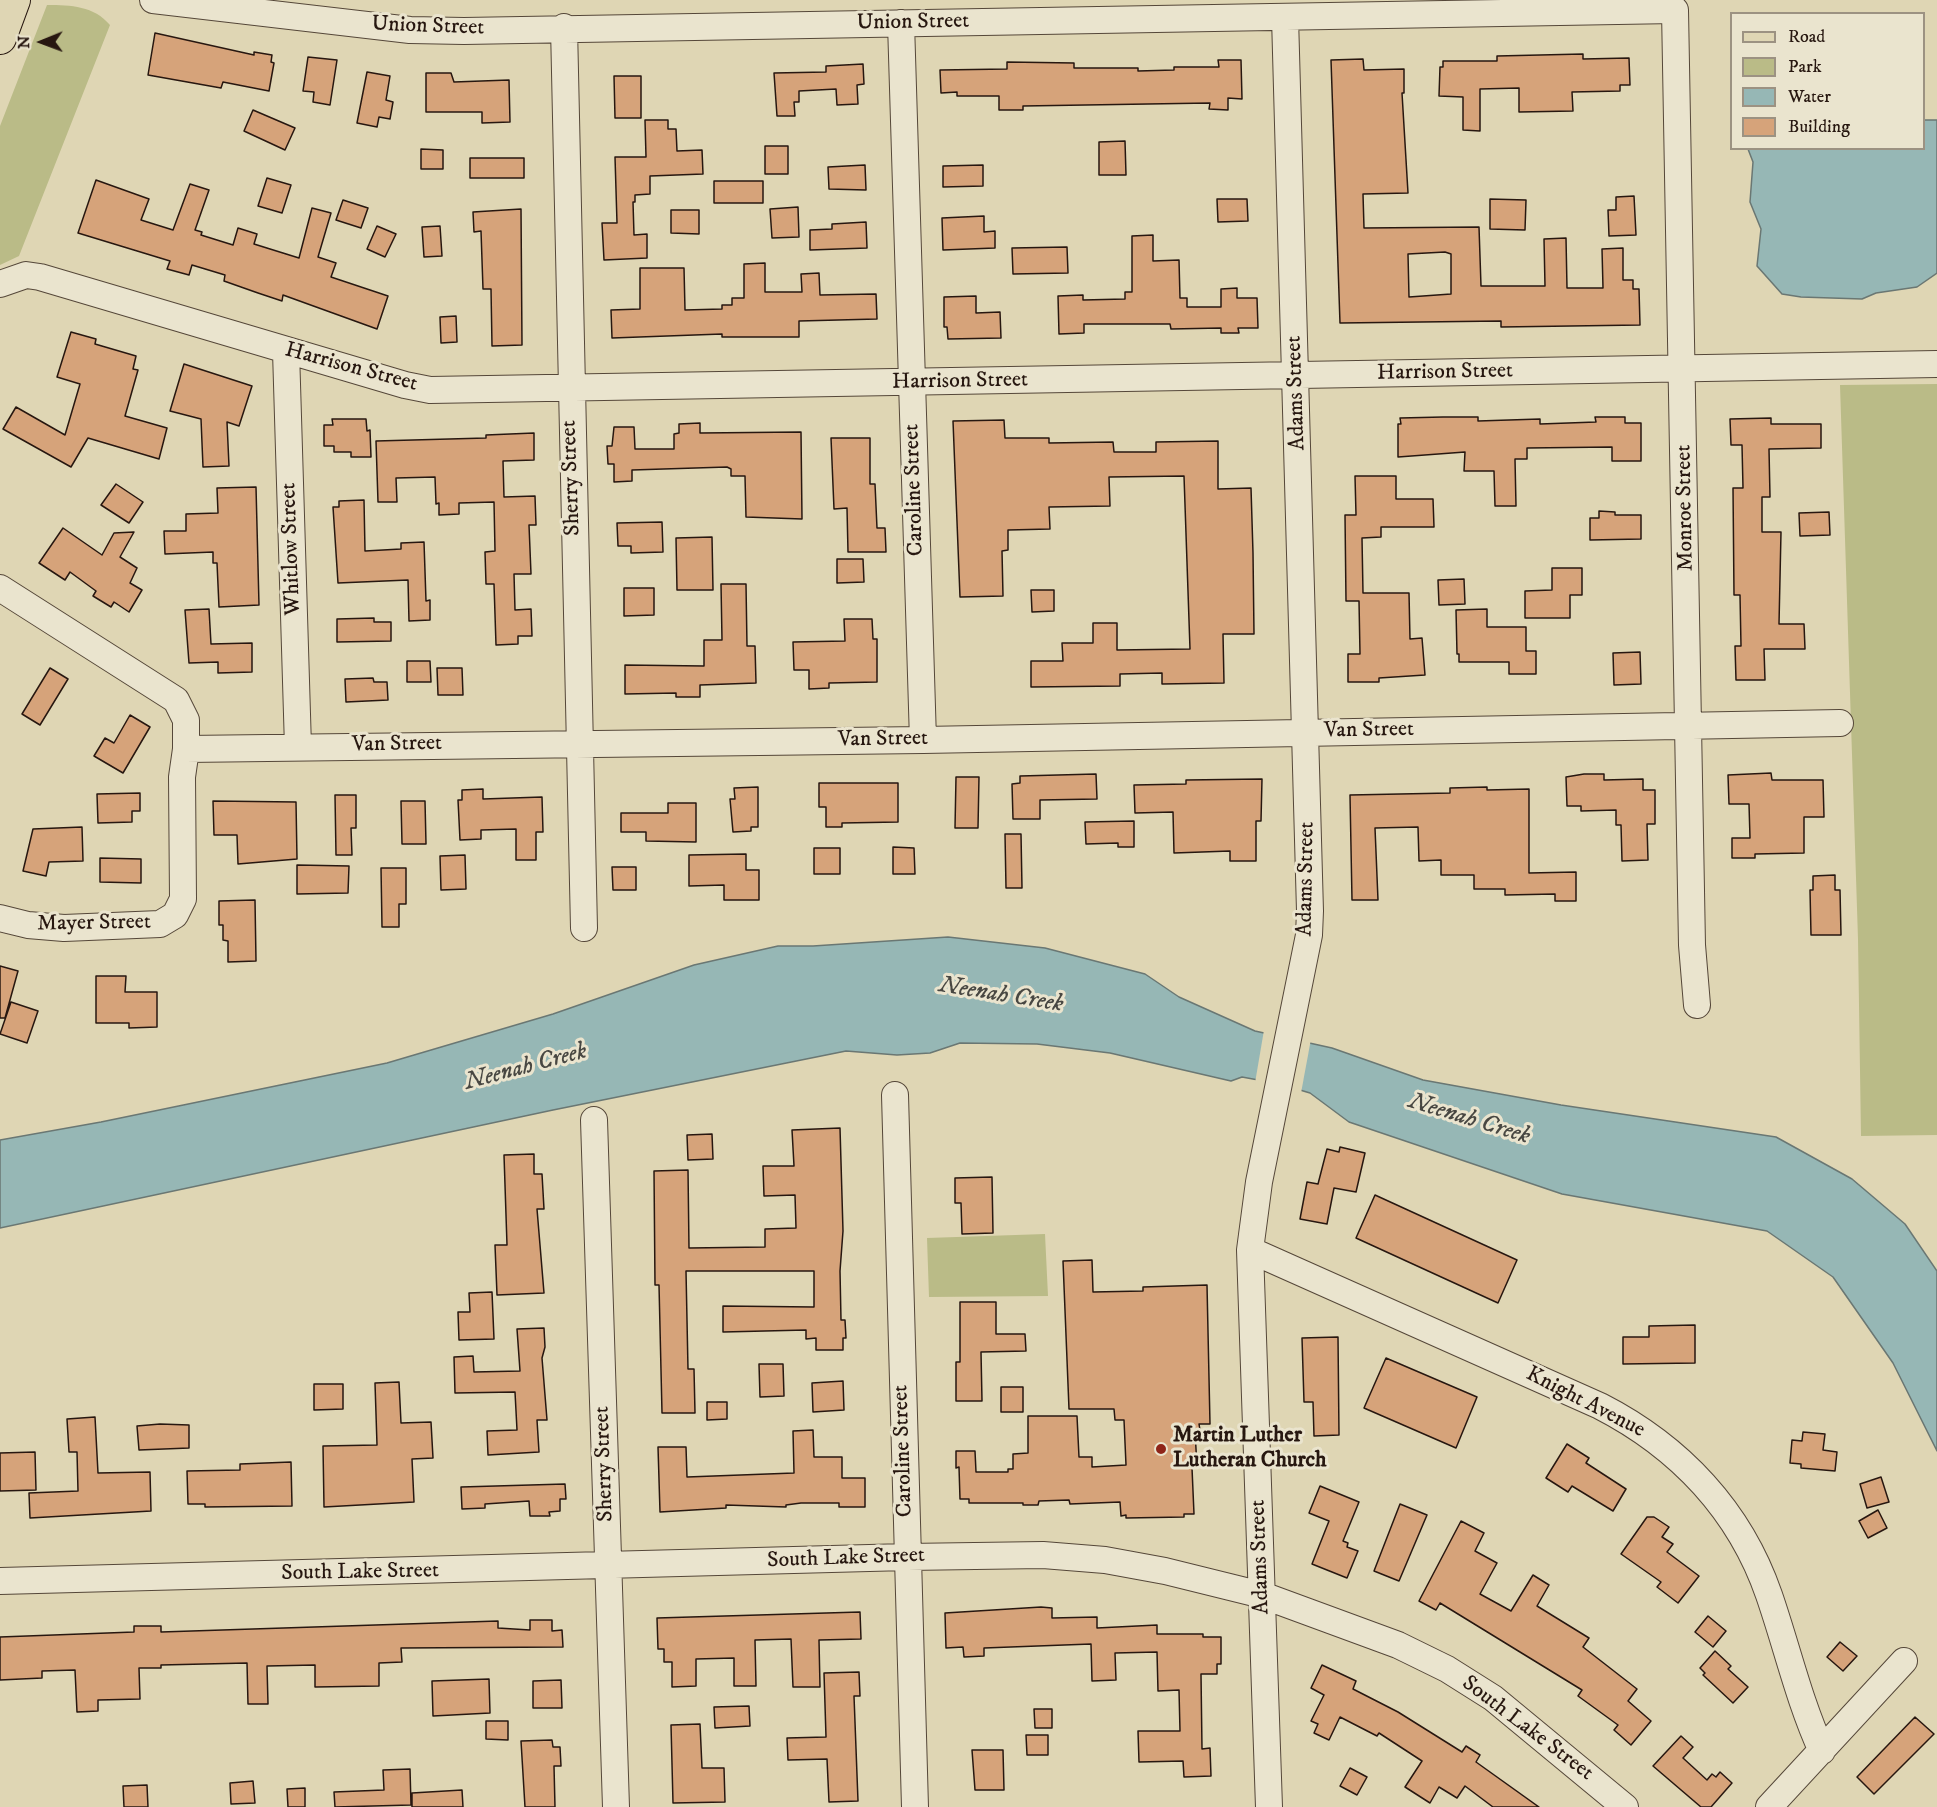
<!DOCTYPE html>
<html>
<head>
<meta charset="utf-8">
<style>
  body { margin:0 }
  #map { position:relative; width:1937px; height:1807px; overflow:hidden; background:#dfd6b4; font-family:"IM FELL DW Pica",serif }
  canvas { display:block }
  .legend { position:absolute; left:1730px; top:12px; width:195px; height:138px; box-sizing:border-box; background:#eae4ce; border:2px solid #9c9282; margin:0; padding:8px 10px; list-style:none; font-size:18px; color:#271710 }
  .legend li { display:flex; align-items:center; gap:12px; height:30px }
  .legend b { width:30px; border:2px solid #9c9282 }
  .north { position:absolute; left:12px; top:12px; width:60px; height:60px; -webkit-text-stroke:4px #eae4ce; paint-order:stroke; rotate:269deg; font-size:16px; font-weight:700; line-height:24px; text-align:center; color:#271710 }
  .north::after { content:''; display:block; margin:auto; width:21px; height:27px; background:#271710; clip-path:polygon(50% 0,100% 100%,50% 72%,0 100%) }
</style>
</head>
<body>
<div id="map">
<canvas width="1937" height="1807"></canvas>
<ul class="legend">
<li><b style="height:8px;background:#dfd6b4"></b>Road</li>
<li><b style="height:16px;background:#babb87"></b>Park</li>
<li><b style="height:16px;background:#96b7b5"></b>Water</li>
<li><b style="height:16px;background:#d6a37a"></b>Building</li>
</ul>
<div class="north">N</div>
</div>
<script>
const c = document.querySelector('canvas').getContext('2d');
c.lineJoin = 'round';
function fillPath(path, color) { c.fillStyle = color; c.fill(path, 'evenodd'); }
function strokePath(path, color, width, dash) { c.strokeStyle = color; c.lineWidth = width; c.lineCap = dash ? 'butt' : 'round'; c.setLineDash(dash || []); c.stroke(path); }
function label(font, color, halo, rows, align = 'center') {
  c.font = font + ' "IM FELL DW Pica",serif'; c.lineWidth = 6; c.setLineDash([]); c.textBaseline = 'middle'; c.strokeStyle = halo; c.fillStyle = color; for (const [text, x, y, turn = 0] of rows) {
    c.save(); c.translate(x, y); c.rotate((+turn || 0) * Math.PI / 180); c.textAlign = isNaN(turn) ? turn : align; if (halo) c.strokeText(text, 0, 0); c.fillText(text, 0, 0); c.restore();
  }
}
fillPath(new Path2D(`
  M47,5C71,5 94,6 110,25L19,256L0,265V126Z
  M1937,384V1135L1861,1136L1858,939L1840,385Z
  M1045,1234L1048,1296L929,1297L927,1238Z`), '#babb87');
const water = new Path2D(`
  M1924,120H1937V273L1917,287L1876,293L1862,299L1801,297L1782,294L1757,266L1761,229L1750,202L1753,162L1748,149L1924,148Z
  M948,937L1045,948L1145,974L1179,997L1255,1031L1332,1048L1423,1080L1561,1105L1776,1137L1852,1179L1905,1224L1937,1271V1451L1893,1363L1833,1277L1767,1231L1562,1194L1349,1122L1310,1093L1280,1084L1242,1077L1231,1081L1110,1053L1037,1044L960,1043L930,1053L897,1055L846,1051L553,1110L0,1228V1140L101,1122L387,1063L553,1014L694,965L778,946H813Z`);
fillPath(water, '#96b7b5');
strokePath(water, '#6a7773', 1.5);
fillPath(new Path2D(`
  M1264,1030L1311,1039L1301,1093L1255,1083Z`), '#dfd6b4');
const building = new Path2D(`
  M155,33L254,55V52L272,55L271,62L274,63L269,91L223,82L221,88L148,75Z
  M1583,54V59L1629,58L1630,85H1620V91L1572,92L1573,111L1519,112V88L1480,89V131L1463,130V97L1439,96L1440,67H1443V61H1497V56Z
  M308,57L337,60L330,105L313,102L314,92L303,91Z
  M1363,59L1364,70L1404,69V93H1402L1408,193L1363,194L1364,228L1479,227L1481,286H1545L1544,239L1566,238L1567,288H1603L1602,249L1623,248V280H1633V289H1639L1640,325L1501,327V321L1340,323L1331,60ZM1445,252L1451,254V294L1409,297L1408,254Z
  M1218,60H1241L1242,99L1228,98V110L1209,109L1210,103L1023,106V110H999V96H957V92L941,93L940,70L1007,69V62L1074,63V68H1138V71L1174,70V67H1219Z
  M863,64L864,84L857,85L858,104L837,105L836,89L799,91V102H794L795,116H777L774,73L826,72V66Z
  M367,72L390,76L386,100L393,102L390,119L379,117L377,127L357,123Z
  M426,73H451L454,82L509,80L510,122L482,123V112H426Z
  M614,76H641V118H615Z
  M253,110L295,128L285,150L244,131Z
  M645,120H668V129H676L677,151L702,150L703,174L650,176V194L635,195V202H633L634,235L647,234V258L604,260L602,223H617L615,157H646Z
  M1125,141L1126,175H1099V142Z
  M765,146H788V174H765Z
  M421,149L443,150V169H421Z
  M470,158H524V178H470Z
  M865,165L866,190L829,189L828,167Z
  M983,165V186L943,187V166Z
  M267,178L291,185L282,213L258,206Z
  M96,180L149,199L141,220L173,230L190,184L209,190L195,230L202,232L201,235L233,245L238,228L257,234L254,244L299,258L312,208L331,213L318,257L336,263L331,277L388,296L377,329L283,295L282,301L258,293L224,281L225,275L192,265L189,275L167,269L170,261L78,233Z
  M714,181H763V203H714Z
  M1634,196L1636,235L1609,236L1608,210H1616V197Z
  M1217,199H1247L1248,221L1218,222Z
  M1490,199L1526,200L1525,230L1490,229Z
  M343,200L368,208L361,228L336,220Z
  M798,207L799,237L772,238L770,209Z
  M521,209L522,345L492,346L491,289H483L481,231L474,232L473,212Z
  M671,210H699V234L671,233Z
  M984,216V232L995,231V248L943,250L942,218Z
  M866,222L867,248L810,250V230L832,229V224Z
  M377,226L396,234L385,257L367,249Z
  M440,226L442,256L424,257L422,227Z
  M1153,235V261L1179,260L1180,298H1187V307H1221V289L1237,288V298H1257L1258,328H1238L1239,333H1221V328L1171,329L1170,324H1084V333L1059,334L1058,296L1083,295V300L1125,299V292H1132V236Z
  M1067,247L1068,273L1013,274L1012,248Z
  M765,263V292H802L801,274L819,273L820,295L876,294L877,319L799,321V337H722V334L612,338L611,310L640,309V268H684L685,310L722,309V305H732V298H744V264Z
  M976,296V313L1000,312L1001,338L948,339L947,327H944V297Z
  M456,316L457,342L441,343L440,317Z
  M71,332L96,339L95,344L136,356L133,369L138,370L125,416L167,428L159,459L88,438L71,467L3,429L16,407L65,435L80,384L57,377Z
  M184,364L252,386L239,426L227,422L229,466L203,467L201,419L170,411Z
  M1443,417H1478V421L1540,419V424L1596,422L1595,417H1625V423H1641V461H1612V447L1527,448V459H1515L1516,506H1495L1494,471H1464L1465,452L1398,457V424H1401L1400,418Z
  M1771,418V424H1821V448L1769,449L1770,497H1762V532H1781L1779,624H1804L1805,649H1764L1765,680H1736L1735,646H1741L1740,595H1734L1733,488H1743L1742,445H1731L1730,419Z
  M332,419H366L367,431L370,430L371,457H351V452H334V446H324V425H333Z
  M1004,420L1005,438H1049V443L1113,442L1114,452H1156V442L1218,441V489L1251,488L1253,553L1254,634H1223L1224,683L1162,684V673L1120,674V686L1031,687V661H1063L1062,643H1093V623H1117V650L1190,649L1184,476L1109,477L1110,506L1049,507L1050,529L1008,530V550L1002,551L1003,596L960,597L953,421Z
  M700,423V433L801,432L802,519L746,517L745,476H731V469L727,467L632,470V481L614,482V464H608L607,446H612L614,427H634L635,449H674V434L679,433V424Z
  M534,433V460L503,461L504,497L535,496L536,525H529L531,574H514L515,610L531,609L532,636H518V644L496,645L494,584H486L485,552L495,551L494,502L459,503V514L439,515V503L436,504L435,477L396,478L397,502H378L376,441L486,438V435Z
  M831,438H870V484H875L877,528H885L886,552H848L847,508L834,509Z
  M1355,476H1396V499H1433L1434,527H1381V537L1362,538L1363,593H1409L1410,639L1422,638L1425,675L1379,678V682H1348V654H1360L1359,601H1346L1345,515H1356Z
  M116,484L143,502L129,523L101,505Z
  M256,487L259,605L219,607L217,563H213V552L165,554L164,531H186V514L218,513L217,488Z
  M364,500L365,551L401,549V543L424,542L426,601L430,600V620L409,621L408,580L338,583L333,507H339V501Z
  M1599,511L1615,512V515H1641V539L1590,540V518H1599Z
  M1829,512L1830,535L1800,536L1799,513Z
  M662,522L663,552L631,553V546H618L617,523Z
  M63,528L102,555L114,533L134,532L120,557L137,568L130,583L142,590L129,612L114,602L111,607L93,596L96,591L70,572L65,580L39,563Z
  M712,537L713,590H677L676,538Z
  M837,559H863L864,582L837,583Z
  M1552,568H1582V595H1570V618H1525V591L1552,590Z
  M1464,579L1465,604L1439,605L1438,580Z
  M721,584H746L747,646H755L756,683L700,685V697H676V693L625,694V665L704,666V640H722Z
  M624,588H654V615L624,616Z
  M1031,590H1054V611L1032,612Z
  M209,609L211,644L252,643V672L218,673V662L189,663L185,610Z
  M1487,609V627H1526V651H1536V674H1509V662H1459V654H1457L1456,610Z
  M374,618V622H391V641L337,642V619Z
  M844,619H872L873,639H877V682L829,683V688L809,689V670H794L793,642L845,641Z
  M1640,652L1641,684L1614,685L1613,653Z
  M407,661H430L431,682H407Z
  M50,668L68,679L40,725L22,714Z
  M437,668H462L463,695H438Z
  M373,678L374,682H387L388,700L346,702L345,679Z
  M130,715L150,727L123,773L94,756L105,738L114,743Z
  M1771,773L1772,780H1823L1824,817H1804V853L1755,854V858H1732V838H1750L1749,804H1729L1728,775Z
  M1096,774L1097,799L1040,800V819H1013L1012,784L1020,783V776Z
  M1584,774H1604V780L1643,779V790H1655V824H1647L1648,860L1622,861L1621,825H1616V810L1581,811V806H1567L1566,777Z
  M956,777H979L978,828H955Z
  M1262,779L1261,821H1256V861H1230V851L1174,853L1173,812L1135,813L1134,785L1186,784V780Z
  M819,783H898V822L842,823V827H826V807H819Z
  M758,787V827H751V831L733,832L730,799H735L734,788Z
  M1487,787V790L1529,789V873L1576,872V901H1555V894L1505,895V889H1474V875H1441V860L1419,861L1418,827L1375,828L1378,900H1352L1350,795L1450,793V788Z
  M483,789V799L542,797L543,832H536V860H516V829L481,830V839L460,840L458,800H462V790Z
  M140,793V811H132V822L98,823L97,794Z
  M335,795H356V828H351L352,855H336Z
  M213,801L296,802L297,859L238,864L237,835H214Z
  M401,801H425L426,844H402Z
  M668,803H696V842L646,841V832H621V813H668Z
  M1134,821V847H1118V843L1086,844L1085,822Z
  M82,827L83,861L49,862L46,876L23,871L33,829Z
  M1005,834H1021L1022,888H1006Z
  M893,847L914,848L915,874H893Z
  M814,848H840V874H814Z
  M746,854V870H759V900H724V885L689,886V855Z
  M465,855L466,889L441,890L440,856Z
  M100,858L141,859V883L100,882Z
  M297,865L349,866L348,893L297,894Z
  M612,867H636V890H613Z
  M381,868H406V904H399V927H382Z
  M1835,875V890H1840L1841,935H1811L1810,890H1813V876Z
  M255,900L256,961L228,962V941L223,940V925H219V901Z
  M0,966L18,971L5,1018H0Z
  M96,976H126L125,992H157V1027L129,1028V1023H96Z
  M11,1002L38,1011L27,1043L0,1034Z
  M840,1128L843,1231L840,1271L841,1320H845L846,1338H843V1350H816V1338L806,1339V1330L723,1332V1306L814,1307V1271H686L688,1369H694L695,1413H662L659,1285H655L654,1171L688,1170L689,1248L765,1247V1229L796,1228L795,1195L764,1196L763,1166H794L792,1130Z
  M712,1134L713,1159L688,1160L687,1135Z
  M1340,1147L1365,1153L1356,1192L1334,1188L1327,1224L1300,1219L1307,1182L1318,1184L1327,1149L1339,1152Z
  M534,1154V1174H542L544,1209H537L544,1293L497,1295L495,1245H507L504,1155Z
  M992,1177L993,1233L962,1234L961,1203H955V1178Z
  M1375,1195L1517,1260L1498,1303L1356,1238Z
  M1092,1260L1093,1292L1143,1291V1287L1207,1285L1210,1424H1199L1200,1430H1195L1197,1468H1192L1194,1514H1184V1517L1126,1518V1515L1121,1516L1120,1502L1070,1504L1069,1500L1039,1501L1038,1505H1023V1503H969V1499H960L959,1467L956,1468V1451H975L976,1472H1008V1469H1013V1454L1028,1453V1416H1077L1079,1457H1092V1467L1126,1465L1124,1420H1115L1114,1409H1069L1063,1261Z
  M492,1292L494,1339L459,1340L458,1312H470L469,1293Z
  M960,1302H996V1334H1025L1026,1351L981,1352L982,1401H956V1362H960Z
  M1695,1325V1363L1623,1364V1337H1649V1326Z
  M544,1328L545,1347L542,1358L547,1420H537L539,1452L488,1455L487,1431L517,1430L515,1392L455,1393L454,1357L473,1356L474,1372L520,1371L517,1329Z
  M1338,1337L1339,1435L1314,1436L1313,1402H1304L1302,1338Z
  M1386,1358L1477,1397L1456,1448L1364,1408Z
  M759,1364H783L784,1396L760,1397Z
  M843,1381L844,1410L813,1412L812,1383Z
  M399,1382L401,1423L431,1422L433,1458L412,1459L414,1502L324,1507L323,1446L377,1445L375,1383Z
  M314,1384H343V1409L314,1410Z
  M1001,1387H1023V1412H1001Z
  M707,1402H727V1419L707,1420Z
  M95,1417L98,1473L150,1472L151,1511L30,1518L29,1493L78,1491L77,1452H69L67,1419Z
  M160,1424L189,1425V1448L139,1450L137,1426Z
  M813,1430L814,1457H842V1478H865V1507H839V1503H801L786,1505V1507L726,1505V1508L660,1512L658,1447H686L687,1477L794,1473L793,1431Z
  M1803,1432L1825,1434L1823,1450L1837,1452L1835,1471L1801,1468V1464L1790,1463L1792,1440L1802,1441Z
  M1567,1444L1589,1458L1586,1463L1626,1489L1613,1511L1572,1486L1568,1492L1546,1478Z
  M35,1452L36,1490L0,1491V1453Z
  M291,1462L292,1506L205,1507V1504H188L187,1471L240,1470V1464Z
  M1881,1477L1889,1502L1867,1508L1860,1484Z
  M565,1484L566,1499H560V1511L549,1512L550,1516H530L529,1501L485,1504V1508L462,1509L461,1487Z
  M1320,1486L1359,1502L1343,1541L1348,1543L1347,1547L1358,1551L1347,1578L1312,1564L1329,1521L1309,1513Z
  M1400,1504L1427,1515L1399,1581L1374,1571Z
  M1878,1510L1887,1528L1868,1538L1859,1521Z
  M1647,1517H1654L1669,1527L1662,1537L1673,1544L1667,1552L1699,1576L1678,1603L1657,1587L1661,1582L1621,1554Z
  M1461,1521L1484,1533L1475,1551L1497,1563L1480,1594L1511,1611L1533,1575L1549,1585L1537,1606L1589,1638L1583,1647L1637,1689L1628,1701L1651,1721L1631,1745L1614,1730L1618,1725L1578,1696L1582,1690L1440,1603L1436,1610L1419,1601Z
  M1041,1607L1052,1608V1618L1097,1617V1628L1157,1625V1634H1203V1637H1221V1664H1217V1674H1201L1202,1749L1210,1748L1211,1776L1184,1777L1183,1761L1139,1762L1138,1731H1180L1179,1690L1158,1691L1157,1652L1115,1653L1116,1680L1092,1681L1091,1644L984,1648V1656L964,1657L963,1647L946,1648L945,1613Z
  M860,1612L861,1639L819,1640L820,1687H793L791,1639L755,1640L756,1686H734V1658L696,1659V1686L672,1687V1662H664V1649H658L657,1618Z
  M1708,1616L1726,1631L1713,1647L1695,1632Z
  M530,1620H552V1631L562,1630L563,1647L401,1648L402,1662L379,1663V1686L315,1687V1665L267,1666L268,1704H248L247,1663L161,1665V1668H139L140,1699L98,1700V1711L77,1712L75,1670L42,1671V1678L0,1680V1637L134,1632V1626H161V1632L498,1621V1628L530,1630Z
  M1840,1642L1857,1656L1843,1671L1827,1657Z
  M1715,1651L1731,1666L1728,1669L1748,1687L1733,1703L1703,1675L1705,1673L1700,1668Z
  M1322,1665L1356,1681L1353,1689L1398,1712L1462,1752L1466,1746L1480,1755L1476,1762L1539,1807H1493L1465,1786L1457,1798L1439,1787L1430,1803L1405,1787L1422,1761L1379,1733L1377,1736L1340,1717L1329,1740L1314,1733L1318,1724L1311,1721L1324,1695L1311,1688Z
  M859,1672L860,1696H854L858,1801L829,1802L827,1759L788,1760L787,1738L826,1737L824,1673Z
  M489,1679L490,1713L433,1716L432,1681Z
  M561,1680L562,1708H533V1681Z
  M749,1706L750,1726L715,1728L714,1707Z
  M1034,1709H1052V1728H1035Z
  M1915,1717L1934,1734L1874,1794L1857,1777Z
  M486,1721H508V1740L486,1739Z
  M700,1724L702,1768H724L725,1802L673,1803L671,1725Z
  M1026,1735H1048V1755H1027Z
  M1681,1736L1693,1747L1683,1758L1707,1780L1712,1774L1716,1777L1720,1772L1732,1783L1711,1807H1701L1653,1766Z
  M552,1740L553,1747H560L561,1766H554L555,1807H525L521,1741Z
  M972,1750H1003L1004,1790H975Z
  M1350,1768L1367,1777L1357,1795L1340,1786Z
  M410,1769L411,1805L335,1807L334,1792L384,1790L383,1770Z
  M253,1781L255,1803L231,1804L230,1783Z
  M147,1785L148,1807H124L123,1786Z
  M305,1788V1807H288L287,1789Z
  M462,1790L463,1807H412V1793Z`);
fillPath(building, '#d6a37a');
strokePath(building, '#271710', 1.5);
const minor = new Path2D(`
  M153,0L410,30L464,31L1675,10L1692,945L1697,1005
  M901,23L923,740
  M564,27L584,928
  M0,284L26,275L40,277L405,385L430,390L1937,364
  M286,351L298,747
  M0,588L176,700L186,720V749L182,777L183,899L175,915L160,924L64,928L28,925L0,918
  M186,749L923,740L1840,723
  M895,1095L915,1807
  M594,1120L616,1807
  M1250,1250L1600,1406C1680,1447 1740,1511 1769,1595C1787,1647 1799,1701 1822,1751
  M0,1581L907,1557L1043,1555L1105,1560L1165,1571L1262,1595L1398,1645L1447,1669L1493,1698L1625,1807
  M1269,1807L1250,1250L1259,1182L1309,935L1310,911L1285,17
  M1769,1807L1904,1661`);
const major = new Path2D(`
  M0,38L14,0`);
strokePath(minor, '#554739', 28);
strokePath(major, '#271710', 34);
strokePath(minor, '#eae4ce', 26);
strokePath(major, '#dfd6b4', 32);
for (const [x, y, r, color] of [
  [1161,1449,6,"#8f2418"]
]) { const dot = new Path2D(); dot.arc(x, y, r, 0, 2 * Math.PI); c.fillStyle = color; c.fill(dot); strokePath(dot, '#eae4ce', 2); }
label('22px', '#271710', '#eae4ce', [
  ["Union Street",913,23,-1],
  ["Union Street",428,27,2],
  ["Harrison Street",351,368,15],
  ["Harrison Street",1445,373,-1],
  ["Harrison Street",960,382,-1],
  ["Adams Street",1297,393,-92],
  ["Sherry Street",572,478,-92],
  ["Caroline Street",915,490,-92],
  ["Monroe Street",1686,508,-91],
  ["Whitlow Street",292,549,-92],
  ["Van Street",1369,731,-1],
  ["Van Street",883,740,-1],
  ["Van Street",397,745,-1],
  ["Adams Street",1307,879,-89],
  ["Mayer Street",94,924,-1],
  ["Knight Avenue",1585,1403,27],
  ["Caroline Street",904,1451,-92],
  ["Sherry Street",605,1464,-92],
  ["Adams Street",1261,1557,-92],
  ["South Lake Street",846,1559,-2],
  ["South Lake Street",360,1573,-1],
  ["South Lake Street",1527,1729,37]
]);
label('bold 22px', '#271710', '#eae4ce', [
  ["Martin Luther",1173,1436],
  ["Lutheran Church",1173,1461]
], 'left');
label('italic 24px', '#484742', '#eae4ce', [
  ["Neenah Creek",1001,996,9],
  ["Neenah Creek",526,1068,-15],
  ["Neenah Creek",1469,1120,17]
]);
</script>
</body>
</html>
